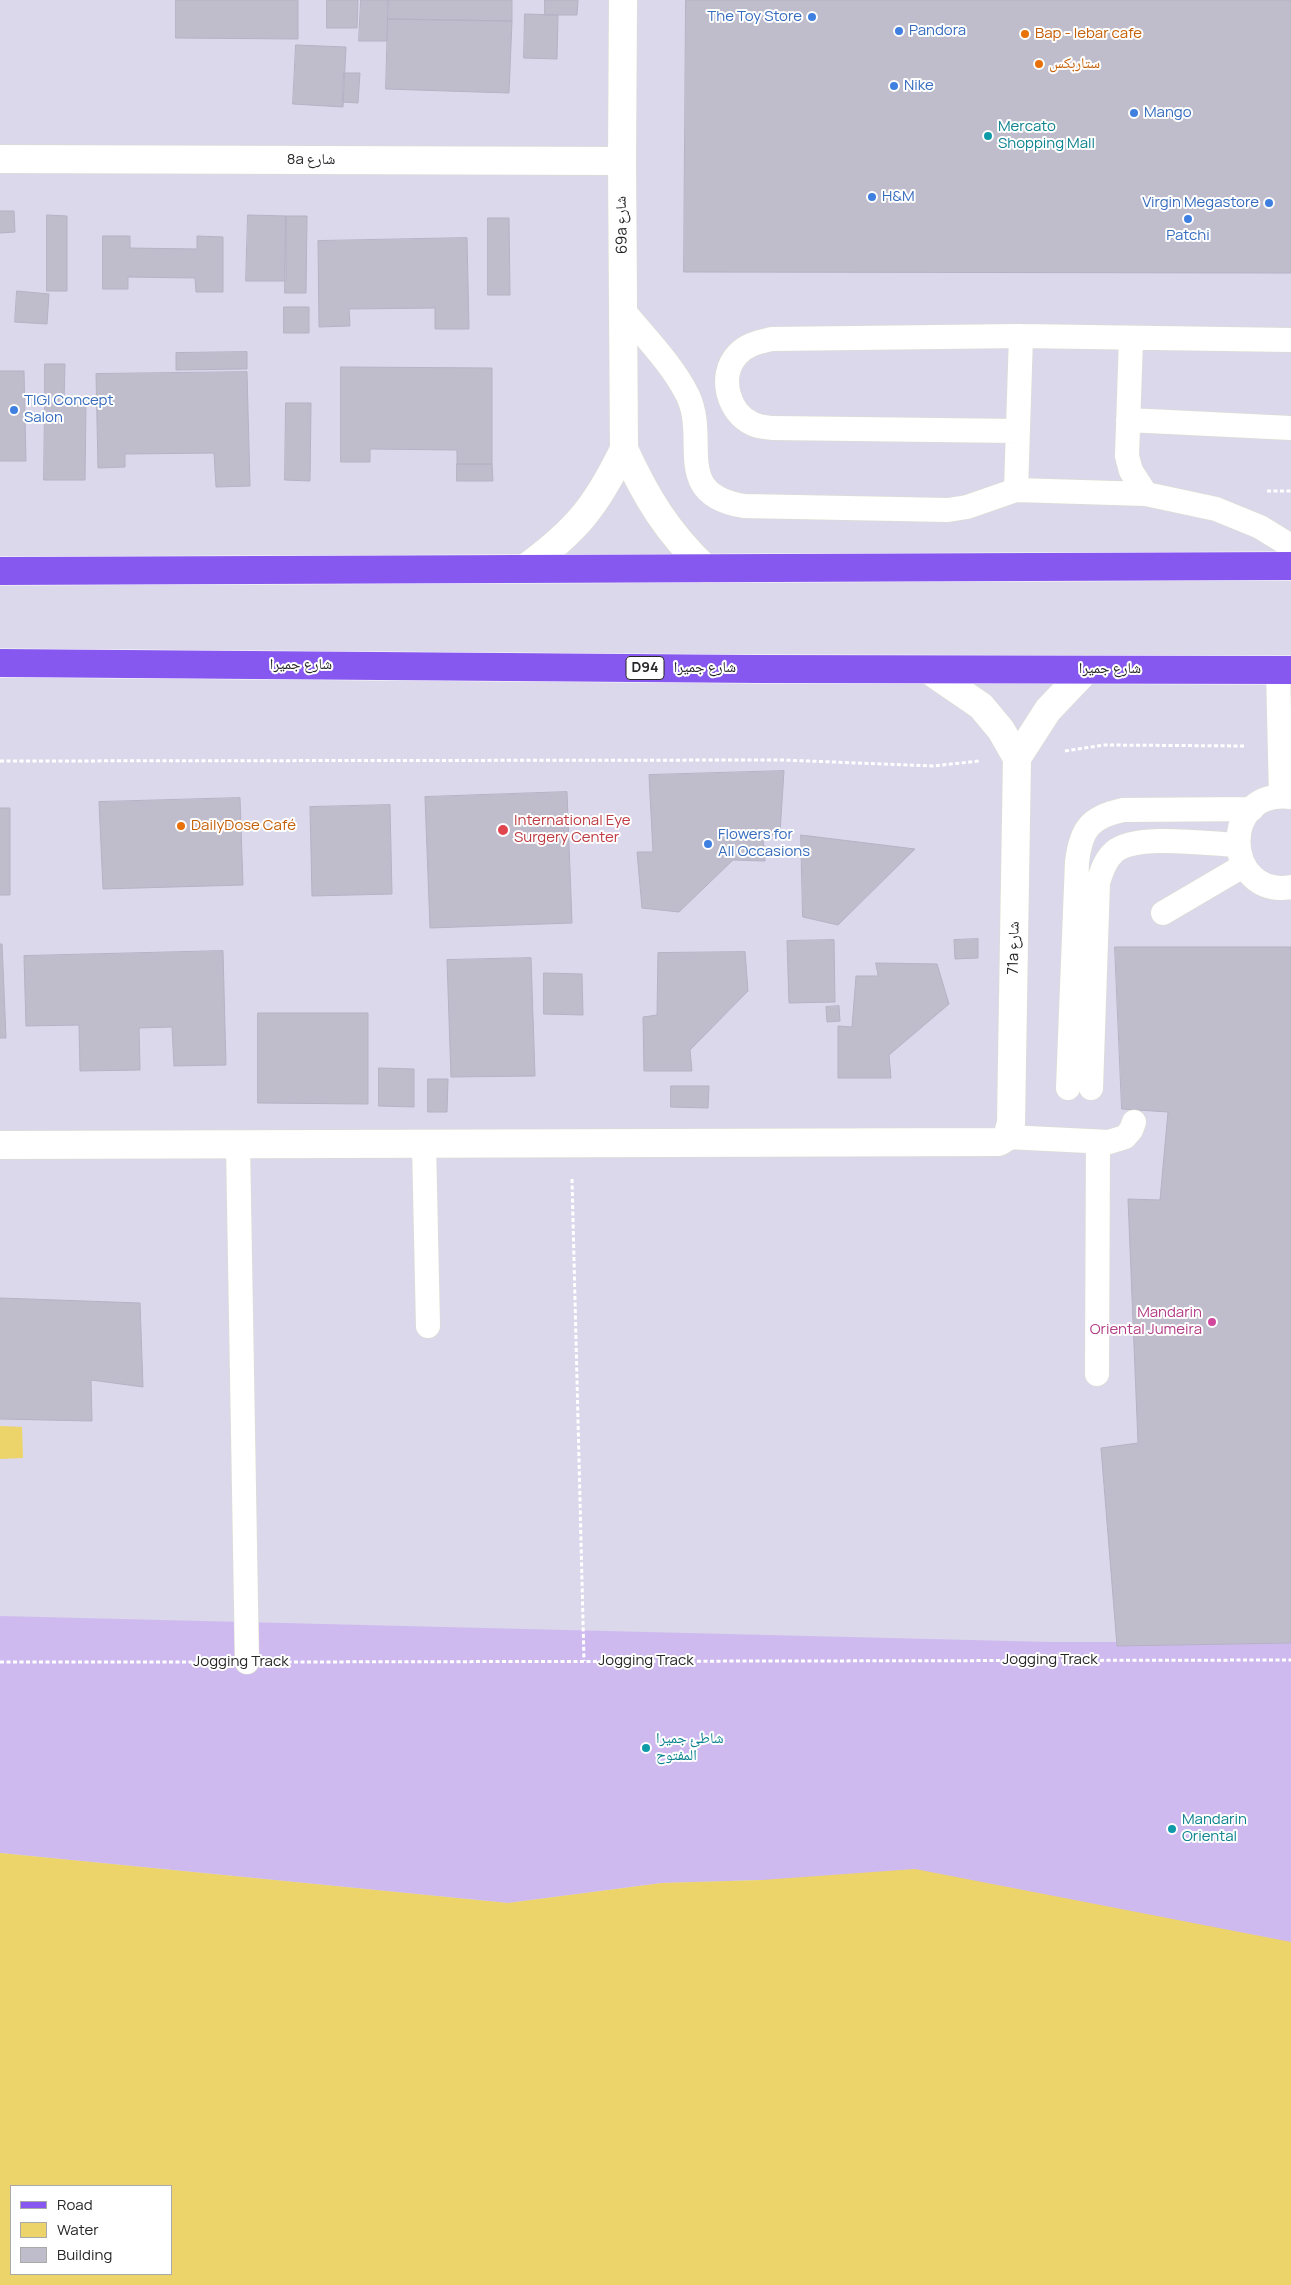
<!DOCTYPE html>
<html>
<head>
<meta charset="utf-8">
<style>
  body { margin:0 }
  #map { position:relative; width:1291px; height:2285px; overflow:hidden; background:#dad8ea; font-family:Manrope,sans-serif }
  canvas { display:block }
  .legend { position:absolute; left:10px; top:2185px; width:162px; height:90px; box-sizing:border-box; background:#fff; border:1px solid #a9a9a9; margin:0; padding:6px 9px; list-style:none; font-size:15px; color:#272727 }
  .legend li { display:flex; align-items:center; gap:10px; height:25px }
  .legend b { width:25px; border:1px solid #a9a9a9 }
</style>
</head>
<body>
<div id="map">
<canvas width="1291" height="2285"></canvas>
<ul class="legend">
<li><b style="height:6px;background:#8758ef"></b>Road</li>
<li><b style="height:14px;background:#edd46a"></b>Water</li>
<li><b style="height:14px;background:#bfbdcc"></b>Building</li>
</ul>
</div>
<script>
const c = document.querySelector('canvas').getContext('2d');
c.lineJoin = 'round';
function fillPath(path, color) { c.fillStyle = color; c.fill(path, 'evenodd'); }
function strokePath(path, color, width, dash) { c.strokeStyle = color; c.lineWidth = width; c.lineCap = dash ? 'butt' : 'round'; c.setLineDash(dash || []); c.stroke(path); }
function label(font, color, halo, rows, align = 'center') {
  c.font = font + ' Manrope,"Noto Naskh Arabic",sans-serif'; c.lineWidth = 4; c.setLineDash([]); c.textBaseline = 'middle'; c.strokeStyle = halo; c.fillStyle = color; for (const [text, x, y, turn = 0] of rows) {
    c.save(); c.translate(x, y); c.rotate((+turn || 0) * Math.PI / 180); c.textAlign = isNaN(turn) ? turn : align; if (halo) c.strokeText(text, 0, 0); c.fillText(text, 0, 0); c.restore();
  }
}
fillPath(new Path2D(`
  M0,1616L1051,1642H1291V1946L762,1880L662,1883L508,1903L0,1853Z`), '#cfbaf0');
fillPath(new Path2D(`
  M0,1426L22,1427L23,1458L0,1459Z
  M0,1853L508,1903L662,1883L762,1880L915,1869L1291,1942V2285H0ZM171,2186V2274H11V2186Z`), '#edd46a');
const building = new Path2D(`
  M176,0H298V39L176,38Z
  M327,0H358L357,28H327Z
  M361,0H388L387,41H359Z
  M389,0H512V21L388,19Z
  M545,0H578L577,15H545Z
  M686,0H1291V273L684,272Z
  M525,14L558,15L557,59L524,58Z
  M388,19L512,21L509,93L386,89Z
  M296,45L346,47L343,107L293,104Z
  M344,73H360L358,103L343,102Z
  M0,211H14L15,232L0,233Z
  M47,215L67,216V291H47Z
  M248,215L286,216V281H246Z
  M286,216H307L306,293H285Z
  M488,218H509L510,295H488Z
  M103,236H130V248L197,249V236L223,237V292H196L195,278L128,277V289H103Z
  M467,238L469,329H435V308L349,309L350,326L319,327L318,241Z
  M17,291L49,294L47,324L15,322Z
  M284,307H309V333H284Z
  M247,352V369L176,370V353Z
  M45,364H65L64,403H45Z
  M341,367L492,368V464H457V450L370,449V462H341Z
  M0,371H24L26,461H0Z
  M247,372L250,486L216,487L214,453L125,454V467L98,468L96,374Z
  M45,403H86L85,480H44Z
  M286,403H311L310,481L285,480Z
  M457,464H492L493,481H457Z
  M784,771L780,833L763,837L765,861L733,860L679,912L642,908L637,852H653L649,775Z
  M567,792L572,923L430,928L425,797Z
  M240,798L243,885L103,889L99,802Z
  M390,805L392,894L312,896L310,807Z
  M0,808H10V895H0Z
  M801,835L915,849L838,925L803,917Z
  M978,939V958L955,959L954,940Z
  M834,940L835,1002L789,1003L787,941Z
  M0,944H2L6,1038H0Z
  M1115,947H1291V1643L1117,1646L1101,1448L1138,1443L1128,1199L1160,1200L1168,1112L1122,1109Z
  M223,951L226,1065L174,1066L172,1027L139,1028L140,1070L80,1071L79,1025L26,1026L24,956Z
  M745,952L748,991L690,1050L692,1071H644L643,1017L657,1015L658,953Z
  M531,958L535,1076L451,1077L447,960Z
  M876,963L937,964L949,1004L889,1055L891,1078H838V1026L852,1027L856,976H878Z
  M544,973L582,974L583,1015L544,1014Z
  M839,1006L840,1021L827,1022L826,1007Z
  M258,1013H368V1104L258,1103Z
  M379,1068L414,1069V1107L379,1106Z
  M428,1079H448L447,1112H428Z
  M671,1086H709L708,1108L671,1107Z
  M0,1298L140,1303L143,1387L91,1380L92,1421L0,1419Z`);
fillPath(building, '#bfbdcc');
strokePath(building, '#b6b2c5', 1);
const lane = new Path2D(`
  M623,310C645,337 673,365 688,396C709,441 671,494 744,506L948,510L967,507L1016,490L1146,494L1216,509L1260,527L1291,546
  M1131,339L1127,456L1131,471L1146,494
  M1128,420L1291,428
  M1018,431L772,428C766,427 759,427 753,424C728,413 718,376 737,355C747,344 759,342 772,339L1021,336L1291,340
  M1016,490L1021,336
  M1278,670L1281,796
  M1291,797C1218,788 1224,899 1291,887
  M1163,913L1243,866
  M1068,1088L1077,862C1081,829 1090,817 1123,810L1252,809
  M1091,1088L1098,882C1102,871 1105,860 1114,852C1135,833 1209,844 1237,845
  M1007,1137L1109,1142L1125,1137L1131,1130L1134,1122
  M238,1144L247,1662
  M424,1144L428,1326
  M1097,1374L1098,1142`);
const street = new Path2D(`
  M623,0L622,161L624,449C646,497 667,532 706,569
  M0,159L622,161
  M524,569C576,531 596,507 624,449
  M927,669L981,706L1001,730L1017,758
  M0,1145L999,1142L1007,1137L1011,1123L1017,758L1048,710L1087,669`);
const primary = new Path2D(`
  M0,571L1291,566
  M0,663L759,669L1291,670`);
strokePath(lane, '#dae0cd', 25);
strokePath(street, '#dae0cd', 29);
strokePath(primary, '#fff', 29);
strokePath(new Path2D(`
  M1267,491H1291
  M1065,751L1104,745L1245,746
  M0,761L783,760L933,766L979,761
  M572,1179L584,1661
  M0,1662H214
  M281,1662L1291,1660`), '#fff', 3, [4, 2.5]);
strokePath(lane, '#fff', 24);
strokePath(street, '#fff', 28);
strokePath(primary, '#8758ef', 28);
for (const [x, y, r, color] of [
  [812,17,5,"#3f7fe0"],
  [899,31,5,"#3f7fe0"],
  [1025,34,5,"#e8710a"],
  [1039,64,5,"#e8710a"],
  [894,86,5,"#3f7fe0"],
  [1134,113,5,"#3f7fe0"],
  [988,136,5,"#0f9aa8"],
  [872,197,5,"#3f7fe0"],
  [1269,203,5,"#3f7fe0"],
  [1188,219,5,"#3f7fe0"],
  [14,410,5,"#3f7fe0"],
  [181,826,5,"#e8710a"],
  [503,830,6,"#e0444e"],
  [708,844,5,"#3f7fe0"],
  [1212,1322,5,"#d1479c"],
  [646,1748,5,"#0f9aa8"],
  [1172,1829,5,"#0f9aa8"]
]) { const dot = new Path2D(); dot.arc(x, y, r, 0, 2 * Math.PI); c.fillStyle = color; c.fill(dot); strokePath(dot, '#fff', 2); }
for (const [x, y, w] of [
  [645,668,38]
]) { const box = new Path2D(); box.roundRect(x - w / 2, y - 11.5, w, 23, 4); c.fillStyle = '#fff'; c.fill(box); strokePath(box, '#272727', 1); }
label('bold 14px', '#272727', null, [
  ["D94",645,668]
]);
label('15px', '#366cbe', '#fff', [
  ["The Toy Store",802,17,"right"],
  ["Pandora",909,31],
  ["Nike",904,86],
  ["Mango",1144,113],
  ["H&M",882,197],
  ["Virgin Megastore",1259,203,"right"],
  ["Patchi",1188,236,"center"],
  ["TIGI Concept",24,401],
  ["Salon",24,418],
  ["Flowers for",718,835],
  ["All Occasions",718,852]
], 'left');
label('15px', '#c56008', '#fff', [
  ["Bap - lebar cafe",1035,34],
  ["ستاربكس",1049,64],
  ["DailyDose Café",191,826]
], 'left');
label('15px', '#0d838f', '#fff', [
  ["Mercato",998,127],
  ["Shopping Mall",998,144],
  ["شاطئ جميرا",656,1739],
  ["المفتوح",656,1756],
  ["Mandarin",1182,1820],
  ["Oriental",1182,1837]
], 'left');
label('15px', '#272727', '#fff', [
  ["8a شارع",311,160],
  ["69a شارع",622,225,-91],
  ["شارع جميرا",301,665],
  ["شارع جميرا",705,668],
  ["شارع جميرا",1110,669],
  ["71a شارع",1014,948,-89],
  ["Jogging Track",1050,1660],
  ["Jogging Track",646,1661],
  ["Jogging Track",241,1662]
]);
label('15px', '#be3a42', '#fff', [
  ["International Eye",514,821],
  ["Surgery Center",514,838]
], 'left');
label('15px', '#b23c85', '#fff', [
  ["Mandarin",1202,1313],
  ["Oriental Jumeira",1202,1330]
], 'right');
</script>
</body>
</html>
